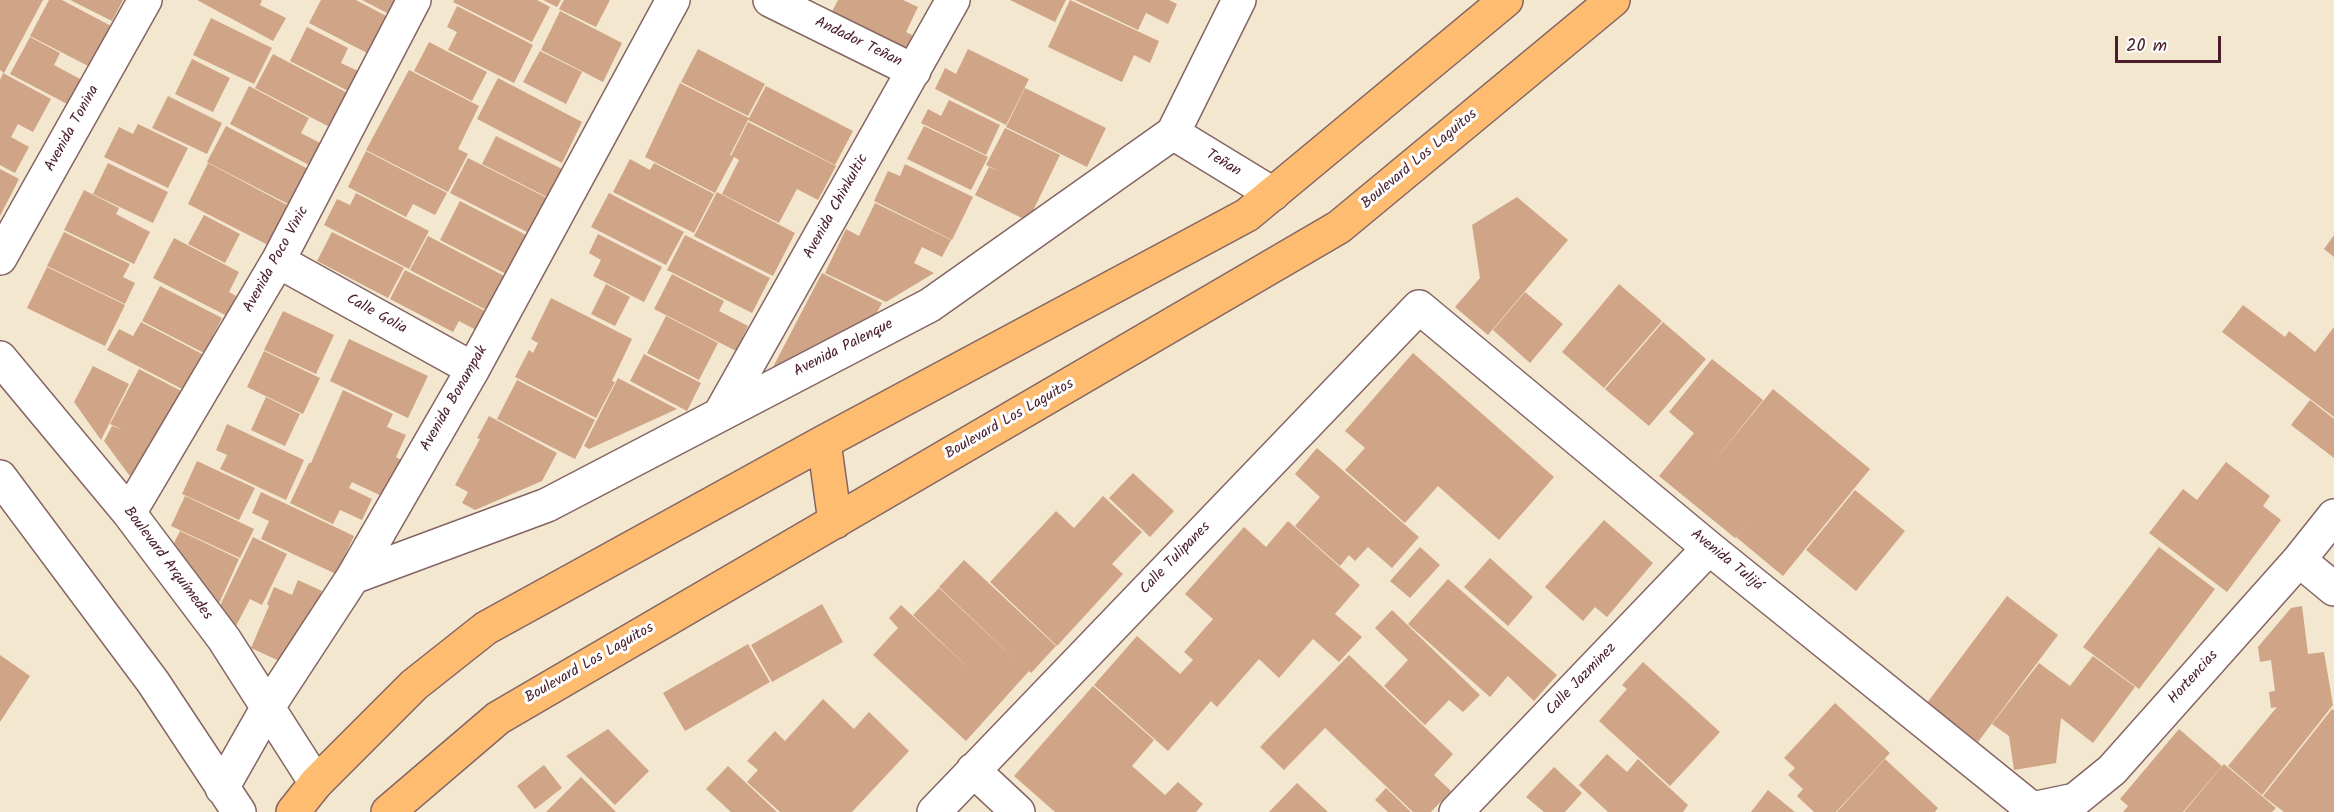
<!DOCTYPE html>
<html>
<head>
<meta charset="utf-8">
<style>
  body { margin:0 }
  #map { position:relative; width:2334px; height:812px; overflow:hidden; background:#f3e7cf; font-family:Kalam,sans-serif }
  canvas { display:block }
  .scale { position:absolute; left:2115px; top:36px; width:106px; height:27px; box-sizing:border-box; border:3px solid #4a1f2b; border-top:0; padding-left:8px; font-size:18px; line-height:21px; white-space:nowrap; color:#4a1f2b; -webkit-text-stroke:4px #fff; paint-order:stroke }
</style>
</head>
<body>
<div id="map">
<canvas width="2334" height="812"></canvas>
<div class="scale">20 m</div>
</div>
<script>
const c = document.querySelector('canvas').getContext('2d');
c.lineJoin = 'round';
function fillPath(path, color) { c.fillStyle = color; c.fill(path, 'evenodd'); }
function strokePath(path, color, width, dash) { c.strokeStyle = color; c.lineWidth = width; c.lineCap = dash ? 'butt' : 'round'; c.setLineDash(dash || []); c.stroke(path); }
function label(font, color, halo, rows, align = 'center') {
  c.font = font + ' Kalam,sans-serif'; c.lineWidth = 6; c.setLineDash([]); c.textBaseline = 'middle'; c.strokeStyle = halo; c.fillStyle = color; for (const [text, x, y, turn = 0] of rows) {
    c.save(); c.translate(x, y); c.rotate((+turn || 0) * Math.PI / 180); c.textAlign = isNaN(turn) ? turn : align; if (halo) c.strokeText(text, 0, 0); c.fillText(text, 0, 0); c.restore();
  }
}
fillPath(new Path2D(`
  M0,0H43L4,73L0,70Z
  M49,0H62L113,27L92,68L30,36Z
  M70,0H123L112,21Z
  M197,0H262L260,5L286,18L273,41Z
  M321,0H356L388,17L369,54L309,23Z
  M362,0H402L393,16Z
  M454,0H537L550,7L532,42L453,2Z
  M543,0H561L557,7Z
  M564,0H610L596,27L559,9Z
  M838,0H903L918,7L906,32L916,37L904,61L826,23Z
  M1010,0H1066L1055,22Z
  M1070,0L1159,41L1150,63L1134,55L1122,82L1048,47Z
  M1075,0H1169L1177,4L1168,24L1146,13L1138,30Z
  M457,6L533,45L514,83L448,50L457,32L447,27Z
  M560,11L622,43L603,82L541,50Z
  M211,18L272,48L254,84L193,55Z
  M307,27L348,48L341,63L360,72L350,92L290,61Z
  M30,37L60,53L54,65L82,80L69,105L10,74Z
  M429,42L487,72L472,101L414,71Z
  M698,49L765,84L748,116L681,82Z
  M968,49L1029,79L1006,125L935,89L945,68L956,74Z
  M540,51L582,72L566,104L523,82Z
  M273,54L357,98L339,132L255,88Z
  M192,59L230,78L213,112L175,94Z
  M409,70L479,106L458,149L468,154L448,192L366,150Z
  M3,73L51,99L33,132L18,124L11,137L29,147L15,173L0,165V80Z
  M498,78L582,122L562,163L477,119Z
  M680,83L749,118L730,155L731,156L748,122L836,166L818,200L797,189L779,223L722,194L739,160L734,157L715,193L645,157Z
  M249,86L309,118L301,133L322,144L311,166L230,124Z
  M766,86L853,131L835,165L748,120Z
  M1025,88L1106,128L1087,167L1006,127Z
  M168,96L222,123L207,154L152,128Z
  M949,100L1000,125L986,155L921,123L928,109L941,116Z
  M138,124L188,148L168,188L104,157L119,127L133,134Z
  M226,126L308,169L290,205L207,162Z
  M924,126L988,157L971,190L907,159Z
  M1005,128L1060,155L1028,221L975,195L989,167L1001,172L986,165Z
  M496,136L562,169L547,197L482,164Z
  M366,151L447,193L435,215L413,204L406,217L348,187Z
  M468,158L551,200L533,235L450,193Z
  M630,159L650,170L654,163L714,194L694,233L613,192Z
  M108,163L168,192L153,223L93,194Z
  M208,163L289,206L268,245L188,204Z
  M905,164L973,197L952,240L874,201L888,171L900,176Z
  M0,169L19,179L0,216Z
  M84,190L119,208L116,214L150,232L134,264L64,230Z
  M717,192L795,233L773,276L694,236Z
  M356,193L429,231L409,269L324,225L337,199L350,205Z
  M609,193L684,232L666,265L591,227Z
  M1517,197L1568,240L1488,335L1455,307L1480,278L1472,225Z
  M460,201L530,237L510,276L440,240Z
  M875,203L951,240L942,257L922,247L914,263L934,273L886,302L825,273L846,229L859,236Z
  M204,215L240,234L225,263L188,244Z
  M64,232L130,264L123,277L135,283L125,304L47,266Z
  M332,232L404,268L388,298L317,261Z
  M598,234L662,267L644,302L593,276L601,260L589,253Z
  M685,235L770,278L752,313L667,270Z
  M2334,235V257L2324,249Z
  M428,236L510,279L492,313L410,270Z
  M174,238L239,272L229,292L236,296L227,316L153,278Z
  M47,267L125,305L105,346L27,308Z
  M405,270L487,312L478,331L459,321L453,332L390,299Z
  M822,273L882,303L866,333L772,369Z
  M672,274L724,301L719,311L748,326L736,351L654,309Z
  M606,284L630,297L615,326L591,314Z
  M1619,284L1662,321L1604,388L1562,352Z
  M160,286L222,318L204,353L142,321Z
  M1525,292L1563,324L1530,363L1493,330Z
  M551,298L632,339L612,381L615,382L596,418L515,377L529,350L533,353L538,343L531,339Z
  M2243,305L2285,337L2289,331L2315,352L2334,327V417L2222,332Z
  M283,311L334,335L316,374L264,350Z
  M666,316L718,343L699,380L647,353Z
  M141,322L202,354L184,390L107,350L119,329L133,336Z
  M1663,322L1706,359L1649,426L1605,389Z
  M349,339L428,376L408,418L330,381Z
  M264,351L320,378L303,414L247,387Z
  M1413,353L1554,477L1499,540L1438,486L1405,523L1345,470L1365,448L1345,431Z
  M644,354L701,383L687,411L630,381Z
  M1712,359L1763,400L1710,466L1773,389L1870,469L1783,576L1736,537L1759,509L1735,538L1659,476L1694,433L1669,412Z
  M93,366L129,384L101,440L74,402Z
  M139,369L187,394L139,481L129,475L104,441L112,426L123,430L110,424Z
  M618,378L677,409L589,449L584,446Z
  M517,380L595,420L575,459L497,419Z
  M343,390L393,414L387,427L406,435L396,457L403,461L386,498L352,482L349,488L372,499L362,520L340,510L333,524L290,503L309,463H311Z
  M266,397L300,414L285,446L251,430Z
  M2310,400L2334,419V458L2291,425Z
  M489,416L557,453L542,481L475,510L462,503L468,492L455,485L480,439L477,438Z
  M227,424L304,460L286,500L220,469L227,455L216,450Z
  M1317,448L1419,537L1392,568L1368,547L1355,561L1349,555L1340,566L1295,526L1320,497L1295,474Z
  M197,461L255,488L239,520L182,494Z
  M2226,462L2270,496L2263,506L2281,520L2227,592L2149,533L2183,489L2197,500Z
  M1133,473L1174,511L1150,537L1109,498Z
  M1855,490L1905,531L1856,591L1806,550Z
  M261,492L354,536L336,574L261,539L269,521L252,513Z
  M185,496L254,529L240,558L171,526Z
  M1103,496L1142,532L1112,564L1123,574L1057,646L990,582L1056,511L1074,528Z
  M1604,520L1653,563L1607,617L1595,607L1583,621L1545,587Z
  M1288,521L1360,585L1335,614L1362,637L1339,662L1313,639L1279,678L1259,659L1217,707L1211,701L1168,751L1094,685L1137,636L1180,674L1193,660L1184,652L1213,619L1185,594L1244,527L1266,547Z
  M180,531L239,559L217,608L171,549Z
  M253,537L287,554L262,605L250,599L236,626L215,616Z
  M1420,547L1440,565L1410,598L1390,581Z
  M2159,547L2215,589L2139,689L2083,647Z
  M1490,558L1533,597L1508,626L1464,587Z
  M964,560L1056,646L1031,673L1029,671L966,741L873,655L898,628L889,618L901,605L975,674L913,615L939,588L1023,667L939,587Z
  M1448,579L1557,675L1534,701L1508,676L1490,697L1408,624Z
  M298,580L322,591L286,664L251,648L269,606L267,604L274,587L292,595Z
  M2007,596L2058,635L1978,742L1927,703Z
  M822,604L843,642L772,682L751,645Z
  M2302,606L2308,654L2324,652L2333,705L2262,795L2228,766L2277,707L2271,708L2269,692L2275,691L2271,660L2260,662L2258,647L2291,608Z
  M1392,610L1480,695L1463,712L1449,700L1425,725L1384,686L1408,660L1375,628Z
  M748,644L770,682L685,731L663,693Z
  M0,655L30,676L0,722Z
  M1349,655L1453,754L1434,775L1451,791L1431,812H1413L1325,728L1284,770L1260,747Z
  M2093,656L2135,687L2093,743L2061,718L2056,763L2014,770L2009,736L1992,724L2039,663L2070,686Z
  M1643,662L1720,732L1670,786L1599,721L1627,689L1622,685Z
  M1093,686L1154,740L1132,766L1165,795L1178,782L1203,804L1196,812H1055L1014,776Z
  M823,699L854,729L869,712L909,751L852,812H780L747,782L758,770L747,761L775,731L785,741Z
  M1835,703L1890,753L1836,812H1814L1797,796L1803,789L1788,775L1795,768L1784,758Z
  M2332,709L2334,710V812H2284L2263,796Z
  M608,729L649,771L615,805L566,756Z
  M2179,729L2222,766L2183,812H2123L2128,806L2120,799Z
  M1607,754L1627,772L1638,759L1688,805L1683,812H1608L1579,785Z
  M1885,759L1938,808L1935,812H1837Z
  M2224,764L2276,808L2272,812H2184Z
  M544,765L562,788L535,809L517,786Z
  M728,766L777,812H731L706,789Z
  M1554,767L1582,793L1565,812H1544L1526,797Z
  M581,777L616,812H546Z
  M1297,783L1328,812H1269Z
  M1386,788L1411,812H1388L1375,800Z
  M1768,790L1795,812H1751Z`), '#d0a486');
const minor = new Path2D(`
  M770,0L914,71
  M1173,133L1273,194
  M0,258L145,0
  M278,261L473,369
  M0,358L129,513L224,639L316,783
  M720,414L953,0
  M0,477L153,682L239,812
  M129,513L278,261L414,0
  M2299,560L2334,589
  M353,577L547,505L930,305L1173,133L1239,0
  M973,770L1018,812
  M222,788L268,707L353,577L473,369L673,0
  M934,812L1419,307L1709,548L2036,812
  M1456,812L1709,548
  M2028,812L2032,809L2075,800L2112,770L2299,560L2334,516`);
const major = new Path2D(`
  M824,442L835,522
  M293,812L316,783L414,685L486,628L824,442L1247,215L1506,0
  M388,812L498,718L1339,227L1613,0`);
strokePath(minor, '#856564', 36);
strokePath(major, '#856564', 36);
strokePath(minor, '#fff', 33);
strokePath(major, '#fdbc6f', 33);
label('15px', '#4a1f2b', '#fff', [
  ["Andador Teñan",858,43,26],
  ["Avenida Tonina",73,129,-61],
  ["Boulevard Los Laguitos",1420,160,-40],
  ["Teñan",1223,164,31],
  ["Avenida Chinkultic",837,207,-61],
  ["Avenida Poco Vinic",277,260,-61],
  ["Calle Golia",376,315,29],
  ["Avenida Palenque",844,349,-27],
  ["Avenida Bonampak",455,399,-60],
  ["Boulevard Los Laguitos",1010,420,-30],
  ["Calle Tulipanes",1176,559,-46],
  ["Avenida Tulijá",1726,561,39],
  ["Boulevard Arquímedes",167,564,53],
  ["Boulevard Los Laguitos",590,664,-30],
  ["Hortencias",2194,678,-48],
  ["Calle Jazminez",1582,680,-46]
]);
</script>
</body>
</html>
